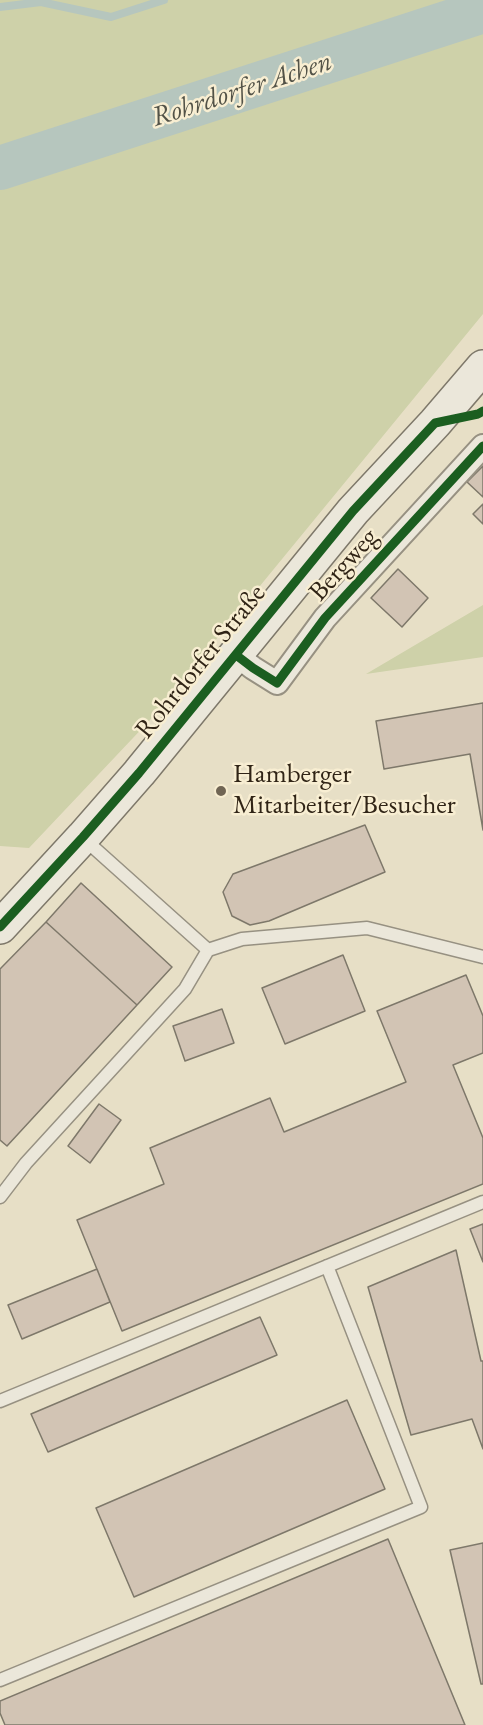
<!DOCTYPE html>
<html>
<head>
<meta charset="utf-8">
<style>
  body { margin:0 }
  canvas { display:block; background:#e7dfc6 }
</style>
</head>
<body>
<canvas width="483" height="1725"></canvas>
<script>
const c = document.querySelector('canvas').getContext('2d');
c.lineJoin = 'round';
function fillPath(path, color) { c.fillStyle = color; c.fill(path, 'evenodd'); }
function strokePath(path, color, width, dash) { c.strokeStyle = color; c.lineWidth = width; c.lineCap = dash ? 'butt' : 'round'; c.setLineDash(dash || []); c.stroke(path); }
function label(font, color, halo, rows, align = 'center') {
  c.font = font + ' "EB Garamond",serif'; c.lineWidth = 5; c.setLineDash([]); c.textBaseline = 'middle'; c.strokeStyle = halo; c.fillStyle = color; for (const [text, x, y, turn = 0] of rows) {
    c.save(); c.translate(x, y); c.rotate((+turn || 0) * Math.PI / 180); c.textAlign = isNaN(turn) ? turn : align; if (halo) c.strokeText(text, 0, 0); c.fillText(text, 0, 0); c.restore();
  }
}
fillPath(new Path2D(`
  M0,0H483V314L150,720L29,848L0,846Z
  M483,605V657L366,674Z`), '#ced1a9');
strokePath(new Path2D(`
  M0,7L41,2L111,17L164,0`), '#b6c6be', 8);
strokePath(new Path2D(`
  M0,168L483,11`), '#b6c6be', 44);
const building = new Path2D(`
  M483,466V497L467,482Z
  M483,504V524L473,514Z
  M398,569L428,598L402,627L371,598Z
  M483,703V830L470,754L384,769L376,721Z
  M365,825L385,872L269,921L250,925L232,916L223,892L233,874Z
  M81,883L172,967L137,1005L46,922Z
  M46,922L137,1005L7,1146L0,1140V969Z
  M343,955L365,1011L285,1044L262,988Z
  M466,975L483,1016V1053L453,1065L483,1138V1184L122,1331L77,1220L164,1184L150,1148L270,1098L284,1132L406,1082L377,1011Z
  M222,1009L234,1043L185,1061L173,1026Z
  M99,1104L121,1120L90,1163L68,1146Z
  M483,1224V1262L470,1229Z
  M456,1250L481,1361H483V1449L472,1419L411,1435L368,1287Z
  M97,1269L110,1302L22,1339L8,1305Z
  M260,1317L277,1355L48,1452L31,1414Z
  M347,1400L385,1489L134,1597L96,1508Z
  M388,1539L465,1725H5L0,1713V1701Z
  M483,1543V1684H481L450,1550Z`);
fillPath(building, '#d2c4b4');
strokePath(building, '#7e786a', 1.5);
const lane = new Path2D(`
  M83,838L208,950L242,939L367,928L483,957
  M0,1197L26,1163L185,989L208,950
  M0,1401L483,1202
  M0,1680L421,1507L327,1266`);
const street = new Path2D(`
  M236,655L253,668L277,683L325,618L483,446`);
const secondary = new Path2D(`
  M0,927L83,837L139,773L353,511L435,423L483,367`);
strokePath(lane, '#979182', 15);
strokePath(street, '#979182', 26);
strokePath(secondary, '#7e786a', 36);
strokePath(lane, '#ebe7da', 12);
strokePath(street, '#ebe7da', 22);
strokePath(secondary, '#ebe7da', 33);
strokePath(new Path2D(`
  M236,655L253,668L277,683L325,618L483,446
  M0,927L83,837L139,773L353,511L435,423L478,414L483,411`), '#1b5e20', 9);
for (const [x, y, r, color] of [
  [221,791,6,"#706554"]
]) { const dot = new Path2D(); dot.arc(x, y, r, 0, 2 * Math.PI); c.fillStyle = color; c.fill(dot); strokePath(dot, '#f8eed2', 2); }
label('27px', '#302416', '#f8eed2', [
  ["Bergweg",344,565,-48],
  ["Rohrdorfer Straße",201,662,-51]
]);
label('27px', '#302416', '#f8eed2', [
  ["Hamberger",233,775],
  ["Mitarbeiter/Besucher",233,806]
], 'left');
label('italic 28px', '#525247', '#f8eed2', [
  ["Rohrdorfer Achen",242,90,-18]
]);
</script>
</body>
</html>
